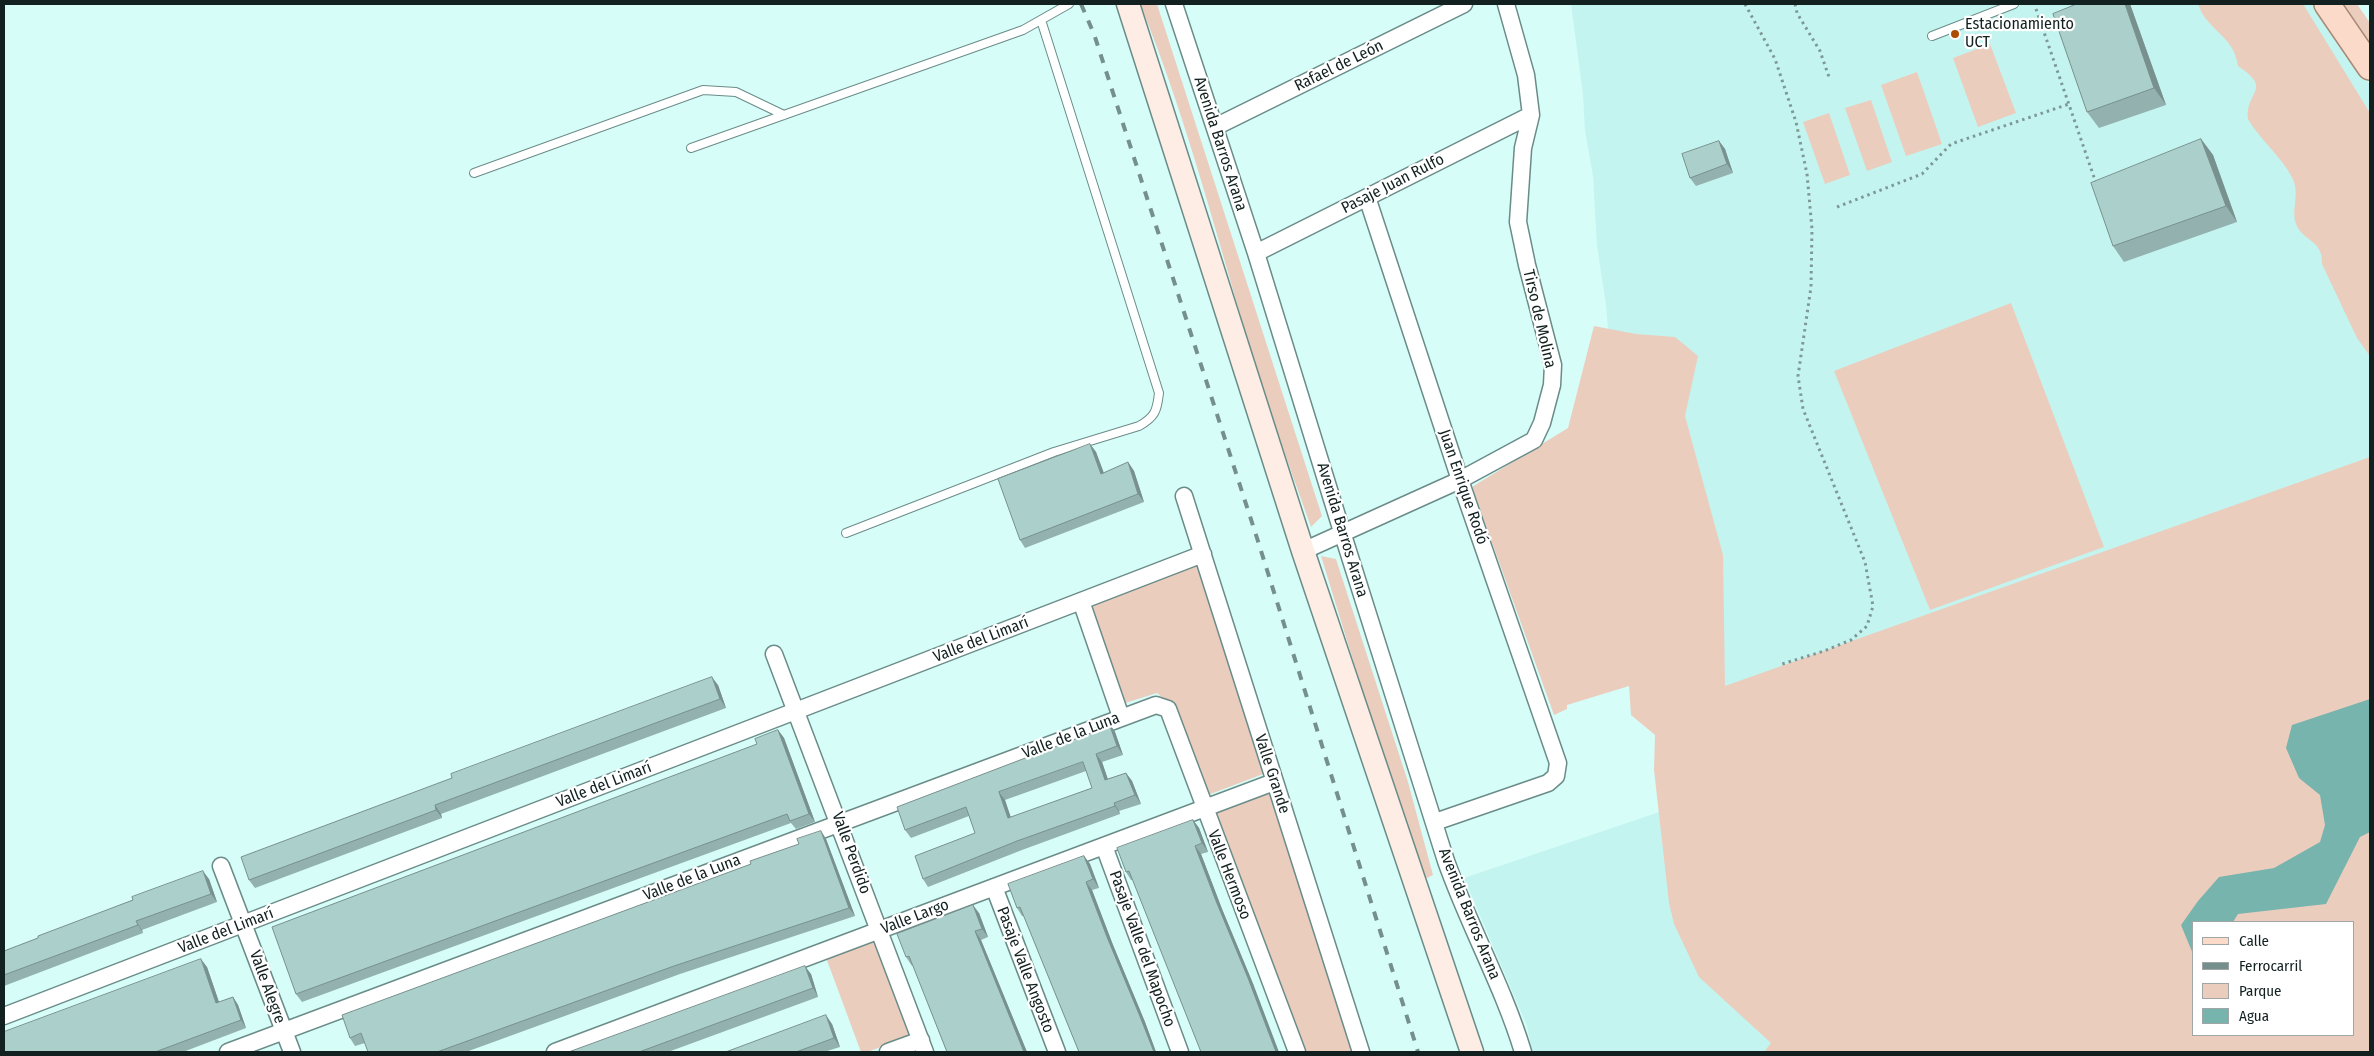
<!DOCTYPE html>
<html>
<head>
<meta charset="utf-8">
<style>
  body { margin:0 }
  #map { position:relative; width:2374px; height:1056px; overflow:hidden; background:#d7fdf9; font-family:"Fira Sans Condensed",sans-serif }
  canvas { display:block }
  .frame { position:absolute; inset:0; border:5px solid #12201f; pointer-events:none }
  .legend { position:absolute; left:2192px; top:921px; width:162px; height:115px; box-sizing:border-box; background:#fff; border:1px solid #a0a6a5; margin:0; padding:6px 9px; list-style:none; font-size:15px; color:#12201f }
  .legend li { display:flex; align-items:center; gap:10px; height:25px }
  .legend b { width:25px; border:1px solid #a0a6a5 }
</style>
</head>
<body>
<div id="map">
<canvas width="2374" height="1056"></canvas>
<div class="frame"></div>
<ul class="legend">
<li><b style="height:6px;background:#fbdac9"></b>Calle</li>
<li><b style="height:6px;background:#758f8d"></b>Ferrocarril</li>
<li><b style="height:14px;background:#ebcdbe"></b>Parque</li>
<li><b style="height:14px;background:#77b4ae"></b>Agua</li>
</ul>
</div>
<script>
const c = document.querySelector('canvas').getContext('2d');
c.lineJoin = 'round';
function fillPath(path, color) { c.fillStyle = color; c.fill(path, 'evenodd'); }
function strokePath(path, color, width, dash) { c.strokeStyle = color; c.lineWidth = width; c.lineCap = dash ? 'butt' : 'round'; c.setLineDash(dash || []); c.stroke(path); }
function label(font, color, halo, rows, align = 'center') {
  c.font = font + ' "Fira Sans Condensed",sans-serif'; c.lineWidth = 4.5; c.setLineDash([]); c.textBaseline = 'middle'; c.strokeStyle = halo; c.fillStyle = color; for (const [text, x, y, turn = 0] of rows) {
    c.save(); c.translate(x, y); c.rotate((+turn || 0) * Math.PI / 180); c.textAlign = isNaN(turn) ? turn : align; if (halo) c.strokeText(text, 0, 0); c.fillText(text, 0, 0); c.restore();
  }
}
fillPath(new Path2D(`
  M1571,4H2313L2370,85V466L1725,697L1610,352L1606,305L1597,246L1593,176L1585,131L1583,95Z
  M1686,803L1824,1052H1532L1527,1026L1464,878Z`), '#c4f4ef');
fillPath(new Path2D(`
  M1140,4H1157L1322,516L1311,527C1294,478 1275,429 1260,380C1221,255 1190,125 1140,4Z
  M2198,4H2303L2370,113V356L2357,338L2322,264C2323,239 2303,242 2296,224C2291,211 2299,196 2294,182C2286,161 2260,140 2248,119C2245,91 2274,90 2238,66C2234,35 2207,31 2198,4Z
  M2340,4H2357L2370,23V48Z
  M1990,44L2016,113L1978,127L1953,58Z
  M1917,72L1942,144L1906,156L1881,85Z
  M1871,100L1892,162L1867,171L1845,108Z
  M1829,113L1850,175L1825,184L1803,122Z
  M2011,303L2104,547L1930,610L1834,371Z
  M1594,326L1636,334L1675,337L1698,356L1685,416L1723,555L1725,686L2370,457V1052H1764L1771,1043L1699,977L1674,924L1669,903L1654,770L1655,735L1631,715L1629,686L1567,705V709L1554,715L1472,487L1568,428ZM2193,922H2353V1035H2193Z
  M1321,556L1336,559L1408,782L1433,875L1421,881Z
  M1197,557L1266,773L1205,796L1172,706L1157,693L1122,704L1085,598Z
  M1269,784L1356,1052H1306L1209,806Z
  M874,936L912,1036L867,1052H861L825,955Z`), '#ebcdbe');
fillPath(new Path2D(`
  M2370,699V832L2360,837L2326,904L2238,914L2233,922H2193V954L2181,925L2198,901L2219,877L2274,868L2320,842L2325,825L2320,795L2299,778L2286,748L2292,725Z`), '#77b4ae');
const lane = new Path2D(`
  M1932,36L2014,4
  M691,148L1023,30L1069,4
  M474,173L703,90L736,92L784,115
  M846,533L1054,452L1139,426C1155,417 1157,411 1159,393L1041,20`);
const street = new Path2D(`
  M1174,4L1256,253L1343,535L1446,861C1469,926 1503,986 1523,1052
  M1215,127L1464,4
  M1367,197L1460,480L1558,763L1556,776L1548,783L1435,822
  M1256,253L1531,115
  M1184,496L1361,1052
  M1303,551L1460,480L1534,440L1542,423L1552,385L1553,365L1527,265L1518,222L1523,148L1531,115L1526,75L1506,4
  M1081,601L1121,717
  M774,654L925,1052
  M1104,846L1180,1052
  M221,866L292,1052
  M994,887L1057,1052
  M4,1016L1203,554
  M228,1052L1156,705L1168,709L1297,1052
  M555,1052L1274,782
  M888,1052L921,1040`);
const secondary = new Path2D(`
  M1128,4L1303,551L1472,1052`);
const primary = new Path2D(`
  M2327,4L2370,67`);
strokePath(lane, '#6a8c89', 10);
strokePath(street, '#6a8c89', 19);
strokePath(secondary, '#6a8c89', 25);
strokePath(primary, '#a88976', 28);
strokePath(new Path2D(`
  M1745,4L1775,59L1796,122L1807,174L1812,229L1811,287L1798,376L1803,409L1865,562L1873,606L1867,626L1851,640L1824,651L1779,665
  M1795,4L1797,13L1820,51L1829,77
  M2036,9L2096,183
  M1837,207L1922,174L1951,144L2069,104`), '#7d9896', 3, [2.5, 4]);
strokePath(lane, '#fff', 8);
strokePath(street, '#fff', 16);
strokePath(secondary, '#fdede4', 22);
strokePath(primary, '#fbdac9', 25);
strokePath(new Path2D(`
  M1081,4L1094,34L1257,538L1418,1052`), '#758f8d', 4, [9, 9]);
fillPath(new Path2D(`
  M2077,4H2130L2166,105L2099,128L2087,112Z
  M2201,139L2213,155L2237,222L2124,262L2113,246Z
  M1719,141L1725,149L1733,173L1696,186L1690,178Z
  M1090,444L1096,452L1104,473L1128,462L1134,471L1144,502L1025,548L1020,540Z
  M718,685L726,708L441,814L442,818L255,888L249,880L452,778Z
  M1109,723L1115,732L1123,755L1102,762L1108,779L1126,773L1132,781L1141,804L1119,811L1120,814L1022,850L928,887L923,879L975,833L969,816L911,838L905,830L1096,731ZM1086,771L1092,788L1011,818L1005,800Z
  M778,730L784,738L815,822L796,829L791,823L302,1002L296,994L757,744Z
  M1193,820L1199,828L1208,852L1201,854L1222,909L1254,986L1133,880H1131L1126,872Z
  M821,831L826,839L855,916L680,974L466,1052H368L365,1043L355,1046L350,1038L799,844Z
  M1084,856L1090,864L1099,888L1092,890L1113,945L1145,1022L1156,1052H1079L1024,916H1022L1017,908Z
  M209,879L217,902L142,930L143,933L4,986V951L38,938L133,900Z
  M979,913L988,937L981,940L1027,1052H947L913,965L912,966L906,957Z
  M207,967L219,1002L233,997L238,1005L246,1028L183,1052H4Z
  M811,974L818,997L668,1052H569Z
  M832,1024L840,1047L824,1052H726Z`), '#93b2af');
fillPath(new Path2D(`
  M2125,4H2130L2166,105L2154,88Z
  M2201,139L2213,155L2237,222L2226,206Z
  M1719,141L1725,149L1733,173L1727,164Z
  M1090,444L1096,452L1107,482L1101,474Z
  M1128,462L1134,471L1144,502L1138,494Z
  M712,677L718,685L726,708L720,699Z
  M1109,723L1115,732L1123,755L1117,746Z
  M778,730L784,738L815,822L809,814Z
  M1096,754L1102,762L1111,789L1105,780Z
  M1126,773L1132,781L1141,804L1135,795Z
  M999,792L1005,800L1014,827L1008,818Z
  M1114,803L1119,811L1120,814L1115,806Z
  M435,805L441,814L442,818L436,810Z
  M1193,820L1199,828L1208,852L1202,843Z
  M821,831L826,839L855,916L849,908Z
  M1195,846L1201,854L1222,909L1254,986L1279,1052H1276L1216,901Z
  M1084,856L1090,864L1099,888L1093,879Z
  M203,871L209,879L217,902L211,894Z
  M1086,882L1092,890L1113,945L1145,1022L1156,1052H1154L1107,937Z
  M973,905L979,913L988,937L982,929Z
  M136,921L142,930L143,933L138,925Z
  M975,931L981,940L1027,1052H1024Z
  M201,959L207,967L222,1011L216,1003Z
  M805,966L811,974L818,997L813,988Z
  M233,997L238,1005L246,1028L241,1020Z
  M826,1015L832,1024L840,1047L834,1038Z`), '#78918e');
const building = new Path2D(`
  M2077,4H2125L2154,88L2087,112L2053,14Z
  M2201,139L2226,206L2113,246L2091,183Z
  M1719,141L1727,164L1690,178L1682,154Z
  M1090,444L1101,474L1128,462L1138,494L1020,540L998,479Z
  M712,677L720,699L435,805L436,810L249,880L241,857L452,778L451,774Z
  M1109,723L1117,746L1096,754L1105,780L1126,773L1135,795L1114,803L1115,806L1017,841L923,879L915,856L975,833L966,807L905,830L897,807L1096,731L1095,728ZM1083,762L1092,788L1008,818L999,792Z
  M778,730L809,814L790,821L787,814L296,994L272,927L757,744L755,739Z
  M1193,820L1202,843L1195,846L1216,901L1248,978L1276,1052H1201L1129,871L1126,872L1117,848Z
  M821,831L849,908L674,966L437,1052H368L361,1033L350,1038L342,1015L751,864L750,861L799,844L797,839Z
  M1084,856L1093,879L1086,882L1107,937L1139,1014L1154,1052H1079L1020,907L1017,908L1008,884Z
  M203,871L211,894L136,921L138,925L4,975V951L38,938V936L133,900L132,897Z
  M973,905L982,929L975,931L1024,1052H947L909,956L906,957L897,934Z
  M201,959L216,1003L233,997L241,1020L155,1052H4V1032Z
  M805,966L813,988L639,1052H569Z
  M826,1015L834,1038L796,1052H726Z`);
fillPath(building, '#abcfcb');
strokePath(building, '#78918e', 1);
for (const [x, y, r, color] of [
  [1955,34,5,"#ac4d00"]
]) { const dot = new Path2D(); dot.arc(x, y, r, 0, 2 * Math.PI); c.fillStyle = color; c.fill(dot); strokePath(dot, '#fff', 2); }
label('16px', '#12201f', '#fff', [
  ["Estacionamiento",1965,25],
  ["UCT",1965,43]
], 'left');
label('16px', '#12201f', '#fff', [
  ["Rafael de León",1339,66,-26],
  ["Avenida Barros Arana",1220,144,72],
  ["Pasaje Juan Rulfo",1393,184,-27],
  ["Tirso de Molina",1539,319,77],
  ["Juan Enrique Rodó",1463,487,71],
  ["Avenida Barros Arana",1342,530,73],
  ["Valle del Limarí",981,640,-21],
  ["Valle de la Luna",1071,736,-21],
  ["Valle Grande",1272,774,72],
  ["Valle del Limarí",604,785,-21],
  ["Valle Perdido",851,853,70],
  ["Valle Hermoso",1229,875,69],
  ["Valle de la Luna",692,878,-21],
  ["Avenida Barros Arana",1469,914,68],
  ["Valle Largo",915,917,-21],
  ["Valle del Limarí",226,931,-21],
  ["Pasaje Valle del Mapocho",1142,949,70],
  ["Pasaje Valle Angosto",1025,970,69],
  ["Valle Alegre",267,987,70]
]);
</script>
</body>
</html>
